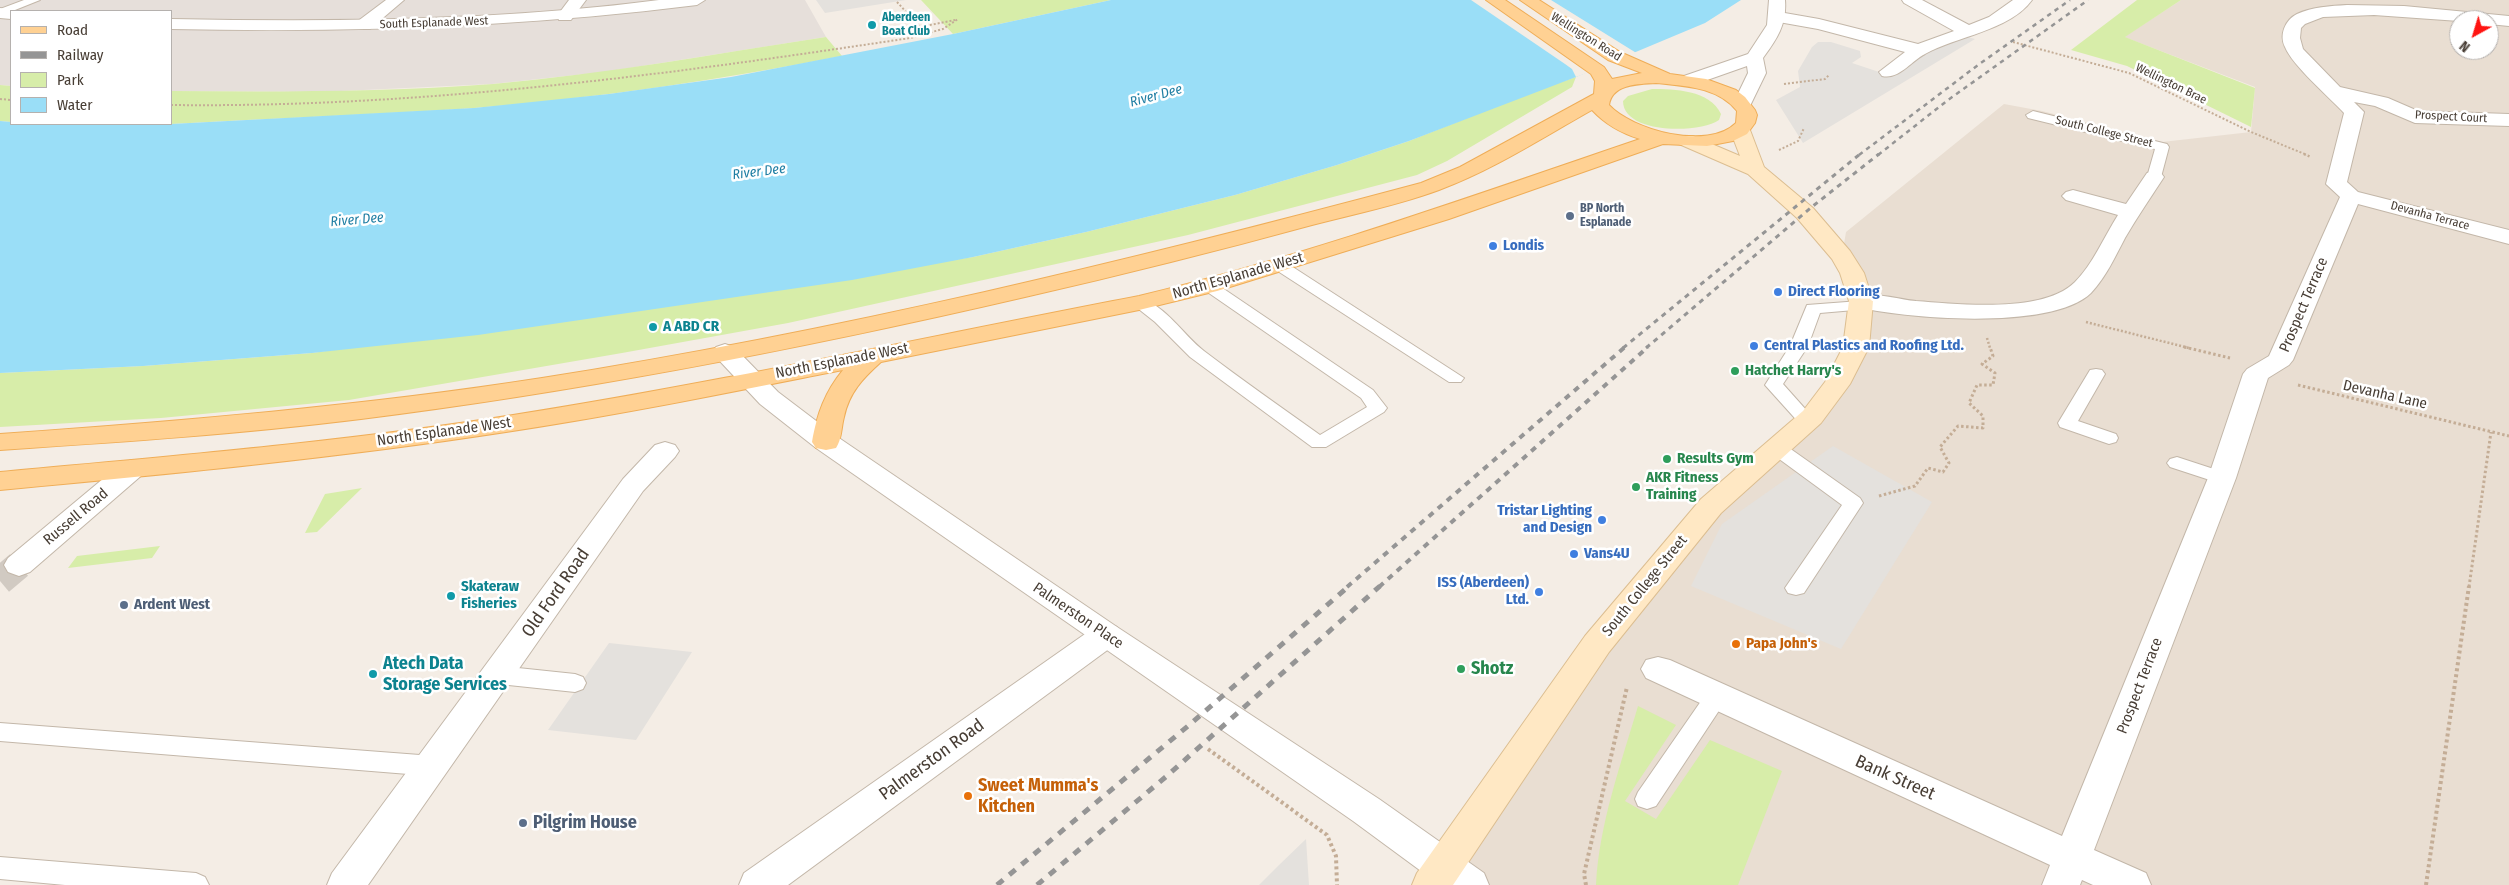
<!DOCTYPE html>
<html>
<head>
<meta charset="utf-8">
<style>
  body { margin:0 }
  #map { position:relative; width:2509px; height:885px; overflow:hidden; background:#f4ede5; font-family:"Fira Sans Condensed",sans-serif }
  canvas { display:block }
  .legend { position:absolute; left:10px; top:10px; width:162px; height:115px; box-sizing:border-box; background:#fff; border:1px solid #b5b1ae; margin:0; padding:6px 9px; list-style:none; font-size:15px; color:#473d34 }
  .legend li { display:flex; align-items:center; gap:10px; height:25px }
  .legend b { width:25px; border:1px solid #b5b1ae }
  .north { position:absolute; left:2449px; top:10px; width:50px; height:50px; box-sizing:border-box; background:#fff; border:1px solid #b5b1ae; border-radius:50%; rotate:219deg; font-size:14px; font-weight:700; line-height:20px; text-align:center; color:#473d34 }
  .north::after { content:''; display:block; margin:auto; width:18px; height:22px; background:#ff1411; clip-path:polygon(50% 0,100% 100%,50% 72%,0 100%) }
</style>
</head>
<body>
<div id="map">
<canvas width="2509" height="885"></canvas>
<ul class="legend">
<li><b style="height:6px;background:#ffd193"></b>Road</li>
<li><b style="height:6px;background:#959595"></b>Railway</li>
<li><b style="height:14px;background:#d7eda9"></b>Park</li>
<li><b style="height:14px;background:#9adef7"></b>Water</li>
</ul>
<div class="north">N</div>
</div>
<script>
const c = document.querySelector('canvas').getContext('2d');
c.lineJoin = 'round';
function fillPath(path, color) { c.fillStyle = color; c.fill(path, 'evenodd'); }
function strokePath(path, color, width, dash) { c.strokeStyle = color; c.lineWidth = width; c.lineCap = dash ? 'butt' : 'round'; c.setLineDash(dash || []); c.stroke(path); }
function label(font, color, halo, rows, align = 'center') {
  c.font = font + ' "Fira Sans Condensed",sans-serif'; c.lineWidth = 5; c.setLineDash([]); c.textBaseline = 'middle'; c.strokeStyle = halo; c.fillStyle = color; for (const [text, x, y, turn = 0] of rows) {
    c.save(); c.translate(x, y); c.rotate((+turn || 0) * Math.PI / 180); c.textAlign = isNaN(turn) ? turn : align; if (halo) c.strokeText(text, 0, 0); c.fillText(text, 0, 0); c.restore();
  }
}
fillPath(new Path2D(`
  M2181,0H2509V885H1431L1597,644L1837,384L1861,301L1842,256L1846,232L2004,104L2042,111L2162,142L2251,132L2255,87L2124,37ZM2459,20H2489V50H2459Z`), '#e9ded2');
fillPath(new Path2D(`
  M0,0H805L826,37L604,72L492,84L321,92L171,91V11H11V86L0,85Z`), '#e6dfda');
fillPath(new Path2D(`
  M921,0H1111L953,34Z
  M2137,0H2181L2125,37L2255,88L2251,127L2127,66L2071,50Z
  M826,37L842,56C720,80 598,98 474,108C373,115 272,118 171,124V91C278,92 386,92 493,84C605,74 715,54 826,37Z
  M1576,77L1572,87L1447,161L1417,175L1188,235L788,323L622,353L349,400L161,418L0,427V373L143,366L312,353L973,257L1086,232L1235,195L1337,165L1409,141L1543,88Z
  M0,85L11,86V122L0,121Z
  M1652,89C1674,89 1710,90 1721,114L1719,120C1699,134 1623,134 1623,101L1628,96Z
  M362,488L317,532L305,533L325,494Z
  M160,546L152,558L68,568L77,556Z
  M1638,706L1676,725L1625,801L1656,819L1710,740L1782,771L1738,885H1596C1599,824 1621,764 1638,706Z`), '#d7eda9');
fillPath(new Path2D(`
  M816,0H906L825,13Z
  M1964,36L1975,39L1803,143L1776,100L1800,87L1798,71L1812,47L1818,42H1831L1860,51L1861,57L1852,63L1891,76L1927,53Z
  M1833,446L1932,502L1841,649L1691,586L1722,524Z
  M609,643L692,652L636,740L548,730Z
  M1306,839L1309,885H1259L1279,865Z`), '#e4e1dd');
fillPath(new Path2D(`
  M1111,0H1741L1705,23L1576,77L1409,141L1337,165L1235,195L1086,232L973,257L852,280L478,335L312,353L143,366L0,373V121L11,122V124H171L474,108L609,94L731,77L953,34Z`), '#9adef7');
fillPath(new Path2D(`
  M1471,0H1551L1638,54L1576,77L1572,69L1565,64Z`), '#f4ede5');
strokePath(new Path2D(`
  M0,581L19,565`), '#d1cac2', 28, [28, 14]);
const service = new Path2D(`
  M24,0H40L0,16V9Z
  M2033,111L2167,144L2169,147L2161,177L2154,181L2147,177L2155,149L2028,118L2026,115Z
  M1279,260L1285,262L1464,378L1461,382H1449L1273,268L1271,265Z
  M1209,281L1215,283L1373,390L1387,408L1384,412L1326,447H1312L1190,357L1155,322L1131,303L1139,298C1166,305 1183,335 1204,351C1242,380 1281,407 1320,435L1367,407L1361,398L1203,289L1201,286L1203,283Z
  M1860,301L1866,303L1868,306L1866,309L1820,313L1808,346L1783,384L1816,421L1813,425H1801L1765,385L1790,346L1807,305Z
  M2096,369L2102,370L2105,374L2078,421L2116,434L2118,438L2116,442L2109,444L2060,427L2058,423L2090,370Z
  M1778,443L1785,445L1860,498L1863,503L1804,593L1796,595L1788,593L1785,588L1842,505L1771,453L1769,449L1771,445Z
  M2177,457L2229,474L2232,478L2229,482L2222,484L2170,467L2167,463L2170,459Z
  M499,666L575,674L583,677L586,683L583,689L575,692L499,684L491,681L488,675L491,669Z
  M1716,688L1724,691L1728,697L1724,703L1656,806L1647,809L1638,806L1635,799L1638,792L1708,691Z
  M0,723L433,756L442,759L445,766L442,773L433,776L0,741Z
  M0,857L196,873L205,877L209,885H65L0,879Z`);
const minor = new Path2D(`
  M386,0H404L370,29H358L356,25L358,21Z
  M569,0H586L571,20H559L557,16Z
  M1902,0H1922L1969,25L1989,17L2013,0H2032C2011,30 1955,37 1925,54C1911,61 1899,80 1882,76L1879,72L1905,52L1818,29L1773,21L1771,17L1773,13L1779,12L1819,19L1918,44L1954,31L1904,3Z
  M2347,5L2404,6L2509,16V26L2489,24V20L2459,21L2374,15L2323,17L2305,24L2301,28L2300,38L2303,49L2340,87L2388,98L2418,111L2509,114V126L2415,123L2375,106L2354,102L2364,112L2347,182L2358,192L2509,230V244L2358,204L2293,360L2289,365L2268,378L2236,478L2094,850L2146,873L2151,885H2093L2082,880L2080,885H2042L2050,865L1646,678L1641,669L1646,660L1658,657L1670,660L2062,836L2208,478L2243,374L2247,369L2269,356L2340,197L2326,184L2344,113C2329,97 2292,65 2285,47C2279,35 2285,20 2297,14C2312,7 2331,6 2347,5Z
  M2154,171L2161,173L2164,177C2151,197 2137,217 2125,238C2115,257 2106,277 2091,293C2052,331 1903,319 1853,306L1849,301L1853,296C1872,291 1896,299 1916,301C1958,304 2043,314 2075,282C2093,264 2104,237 2118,215L2066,200L2062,196L2066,192L2073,190L2126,204L2147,173Z
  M665,442L675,445L679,451L675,457L643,491L368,885H327L332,873L623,479L655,445Z
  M132,460L142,463L146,469L142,475L30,572L19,576L8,572L4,565L8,558L122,463Z
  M1106,623L1117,627L1122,635L1117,643L788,885H739L744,873L1095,627Z`);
const tertiary = new Path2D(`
  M659,0H705L697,5C522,27 348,33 171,29V19C334,22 497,21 659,0Z
  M1769,0H1785C1787,24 1777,39 1763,58L1766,73L1749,108H1735L1733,104L1748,73L1747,66L1693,85H1681L1678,81L1681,77L1748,54L1767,25Z
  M0,8L17,11H11V19L0,18Z
  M725,344L734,347L778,392L836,436L1117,627L1379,799L1484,873L1489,885H1440L1353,821L816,448L760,404L716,357L712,352L716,347Z`);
const secondary = new Path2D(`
  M1740,124L1747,126L1750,130L1764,167L1813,208L1850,251L1864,273L1873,301L1869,347L1850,384L1821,423L1721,513L1609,652L1453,885H1412L1417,873L1585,636L1701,499L1803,411L1825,382L1843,347L1849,301L1840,273L1832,259L1797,218L1748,174L1679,144L1676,140L1679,136H1693L1740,156L1730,130L1733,126Z`);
const primary = new Path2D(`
  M1486,0H1505L1604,67L1612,79L1642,73L1608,60L1520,0H1539L1620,52L1670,74L1706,79L1736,90L1745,97L1755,110L1757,115L1755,123L1747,134L1733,141L1707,146L1663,144L1449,219L1217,291L1139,310L881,362C863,378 849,393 844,417C841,428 842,439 836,448L826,450L816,448L812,442C817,414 825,392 843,370C731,392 619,415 506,432C338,458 169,474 0,490V472C171,456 343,442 513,415C723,382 930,336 1139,296C1309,255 1475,195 1640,139C1621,133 1606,125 1592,110C1542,138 1493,170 1439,190C1399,205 1354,214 1312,225C1217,251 1121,275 1025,297C805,348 584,391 361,419C241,434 121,442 0,450V434C181,421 362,406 542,378C839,331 1130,261 1421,183L1460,167L1594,94L1595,81L1591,74ZM1656,83C1685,86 1718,87 1737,111L1736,123C1708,151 1632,130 1609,105C1612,84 1638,84 1656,83Z`);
strokePath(service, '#c3b7a9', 2);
strokePath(minor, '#c3b7a9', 2);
strokePath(tertiary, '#c3b7a9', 2);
strokePath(secondary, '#dcbe91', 2);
strokePath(primary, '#efad57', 2);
strokePath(new Path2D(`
  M897,2L920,27L955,20
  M2013,42L2129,73L2251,132L2307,155
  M1784,84L1825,79L1829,75
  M0,99L11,100
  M171,105C418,108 666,75 910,38L943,29L958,19
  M1779,150L1798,141L1804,128`), '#c4ad96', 2, [2, 2]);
strokePath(new Path2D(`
  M2304,154L2311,157
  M2086,322L2189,348
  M1987,338L1990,348`), '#c4ad96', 2.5, [2, 2]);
strokePath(new Path2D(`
  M2184,347L2230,358
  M2298,385L2509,436
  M1879,496L1915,486L1928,468L1943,472L1949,463L1940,447L1958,426L1983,428V416L1969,403L1977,385H1993L1995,373L1982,364L1993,356L1990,347
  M2469,587L2491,432`), '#c4ad96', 3, [2.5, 2.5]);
strokePath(new Path2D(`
  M1208,749L1327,835L1336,856L1337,885
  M1586,885L1584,874L1627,687
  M2426,885L2469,586`), '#c4ad96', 4, [3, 3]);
fillPath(service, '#fff');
fillPath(minor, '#fff');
fillPath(tertiary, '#fff');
fillPath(secondary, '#ffe8c4');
fillPath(primary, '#ffd193');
strokePath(new Path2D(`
  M1859,155L1978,65L2070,0
  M1878,155L1948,100L2088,0`), '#959595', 2.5, [4.5, 4.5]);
strokePath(new Path2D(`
  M1623,348L1860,154
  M1646,348L1813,206L1879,154`), '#959595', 3, [5, 5]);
strokePath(new Path2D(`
  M1347,587L1625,347
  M1379,587L1648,347`), '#959595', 4, [6, 6]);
strokePath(new Path2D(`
  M997,885L1188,726L1349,586
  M1037,885L1168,775L1380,586`), '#959595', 5, [8, 8]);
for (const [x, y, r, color] of [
  [872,25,5,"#0f9aa8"],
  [1570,216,5,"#5c6f8a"],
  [1493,246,5,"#3f7fe0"],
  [1778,292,5,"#3f7fe0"],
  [653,327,5,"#0f9aa8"],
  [1754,346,5,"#3f7fe0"],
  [1735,371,5,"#2e9e5b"],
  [1667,459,5,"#2e9e5b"],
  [1636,487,5,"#2e9e5b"],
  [1602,520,5,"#3f7fe0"],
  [1574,554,5,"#3f7fe0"],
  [1539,592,5,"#3f7fe0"],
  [451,596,5,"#0f9aa8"],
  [124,605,5,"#5c6f8a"],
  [1736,644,5,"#e8710a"],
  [1461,669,5,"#2e9e5b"],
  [373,674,5,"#0f9aa8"],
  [968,796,5,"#e8710a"],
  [523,823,5,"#5c6f8a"]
]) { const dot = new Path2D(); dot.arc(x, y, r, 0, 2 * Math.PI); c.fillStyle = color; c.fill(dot); strokePath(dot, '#fff', 2); }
label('bold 12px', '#0d838f', '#fff', [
  ["Aberdeen",882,18],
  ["Boat Club",882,32]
], 'left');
label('12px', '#473d34', '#fff', [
  ["South Esplanade West",434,23,-2],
  ["Wellington Road",1586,37,32],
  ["Wellington Brae",2171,84,26],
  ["Prospect Court",2451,117,3],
  ["South College Street",2104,132,14],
  ["Devanha Terrace",2430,216,15]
]);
label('bold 12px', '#4e5e75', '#fff', [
  ["BP North",1580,209],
  ["Esplanade",1580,223]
], 'left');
label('italic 14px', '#1f7ea3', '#fff', [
  ["River Dee",1156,96,-15],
  ["River Dee",759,172,-7],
  ["River Dee",357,220,-5]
]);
label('bold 15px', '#366cbe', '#fff', [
  ["Londis",1503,246],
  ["Direct Flooring",1788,292],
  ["Central Plastics and Roofing Ltd.",1764,346],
  ["Tristar Lighting",1592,511,"right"],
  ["and Design",1592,528,"right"],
  ["Vans4U",1584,554],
  ["ISS (Aberdeen)",1529,583,"right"],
  ["Ltd.",1529,600,"right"]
], 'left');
label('15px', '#473d34', '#fff', [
  ["North Esplanade West",1238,276,-16],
  ["Prospect Terrace",2304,305,-67],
  ["North Esplanade West",842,361,-11],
  ["Devanha Lane",2385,395,13],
  ["North Esplanade West",444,432,-8],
  ["Russell Road",76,517,-40],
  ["South College Street",1645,586,-51],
  ["Palmerston Place",1078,616,34],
  ["Prospect Terrace",2140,686,-69]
]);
label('bold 15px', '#0d838f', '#fff', [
  ["A ABD CR",663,327],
  ["Skateraw",461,587],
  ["Fisheries",461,604]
], 'left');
label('bold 15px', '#27864d', '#fff', [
  ["Hatchet Harry's",1745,371],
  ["Results Gym",1677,459],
  ["AKR Fitness",1646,478],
  ["Training",1646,495]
], 'left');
label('bold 15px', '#4e5e75', '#fff', [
  ["Ardent West",134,605]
], 'left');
label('bold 15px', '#c56008', '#fff', [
  ["Papa John's",1746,644]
], 'left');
label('18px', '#473d34', '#fff', [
  ["Old Ford Road",556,593,-55],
  ["Palmerston Road",932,760,-36],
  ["Bank Street",1895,778,24]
]);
label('bold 18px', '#0d838f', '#fff', [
  ["Atech Data",383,664],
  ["Storage Services",383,685]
], 'left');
label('bold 18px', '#27864d', '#fff', [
  ["Shotz",1471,669]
], 'left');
label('bold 18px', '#c56008', '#fff', [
  ["Sweet Mumma's",978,786],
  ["Kitchen",978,807]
], 'left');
label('bold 18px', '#4e5e75', '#fff', [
  ["Pilgrim House",533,823]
], 'left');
</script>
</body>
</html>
